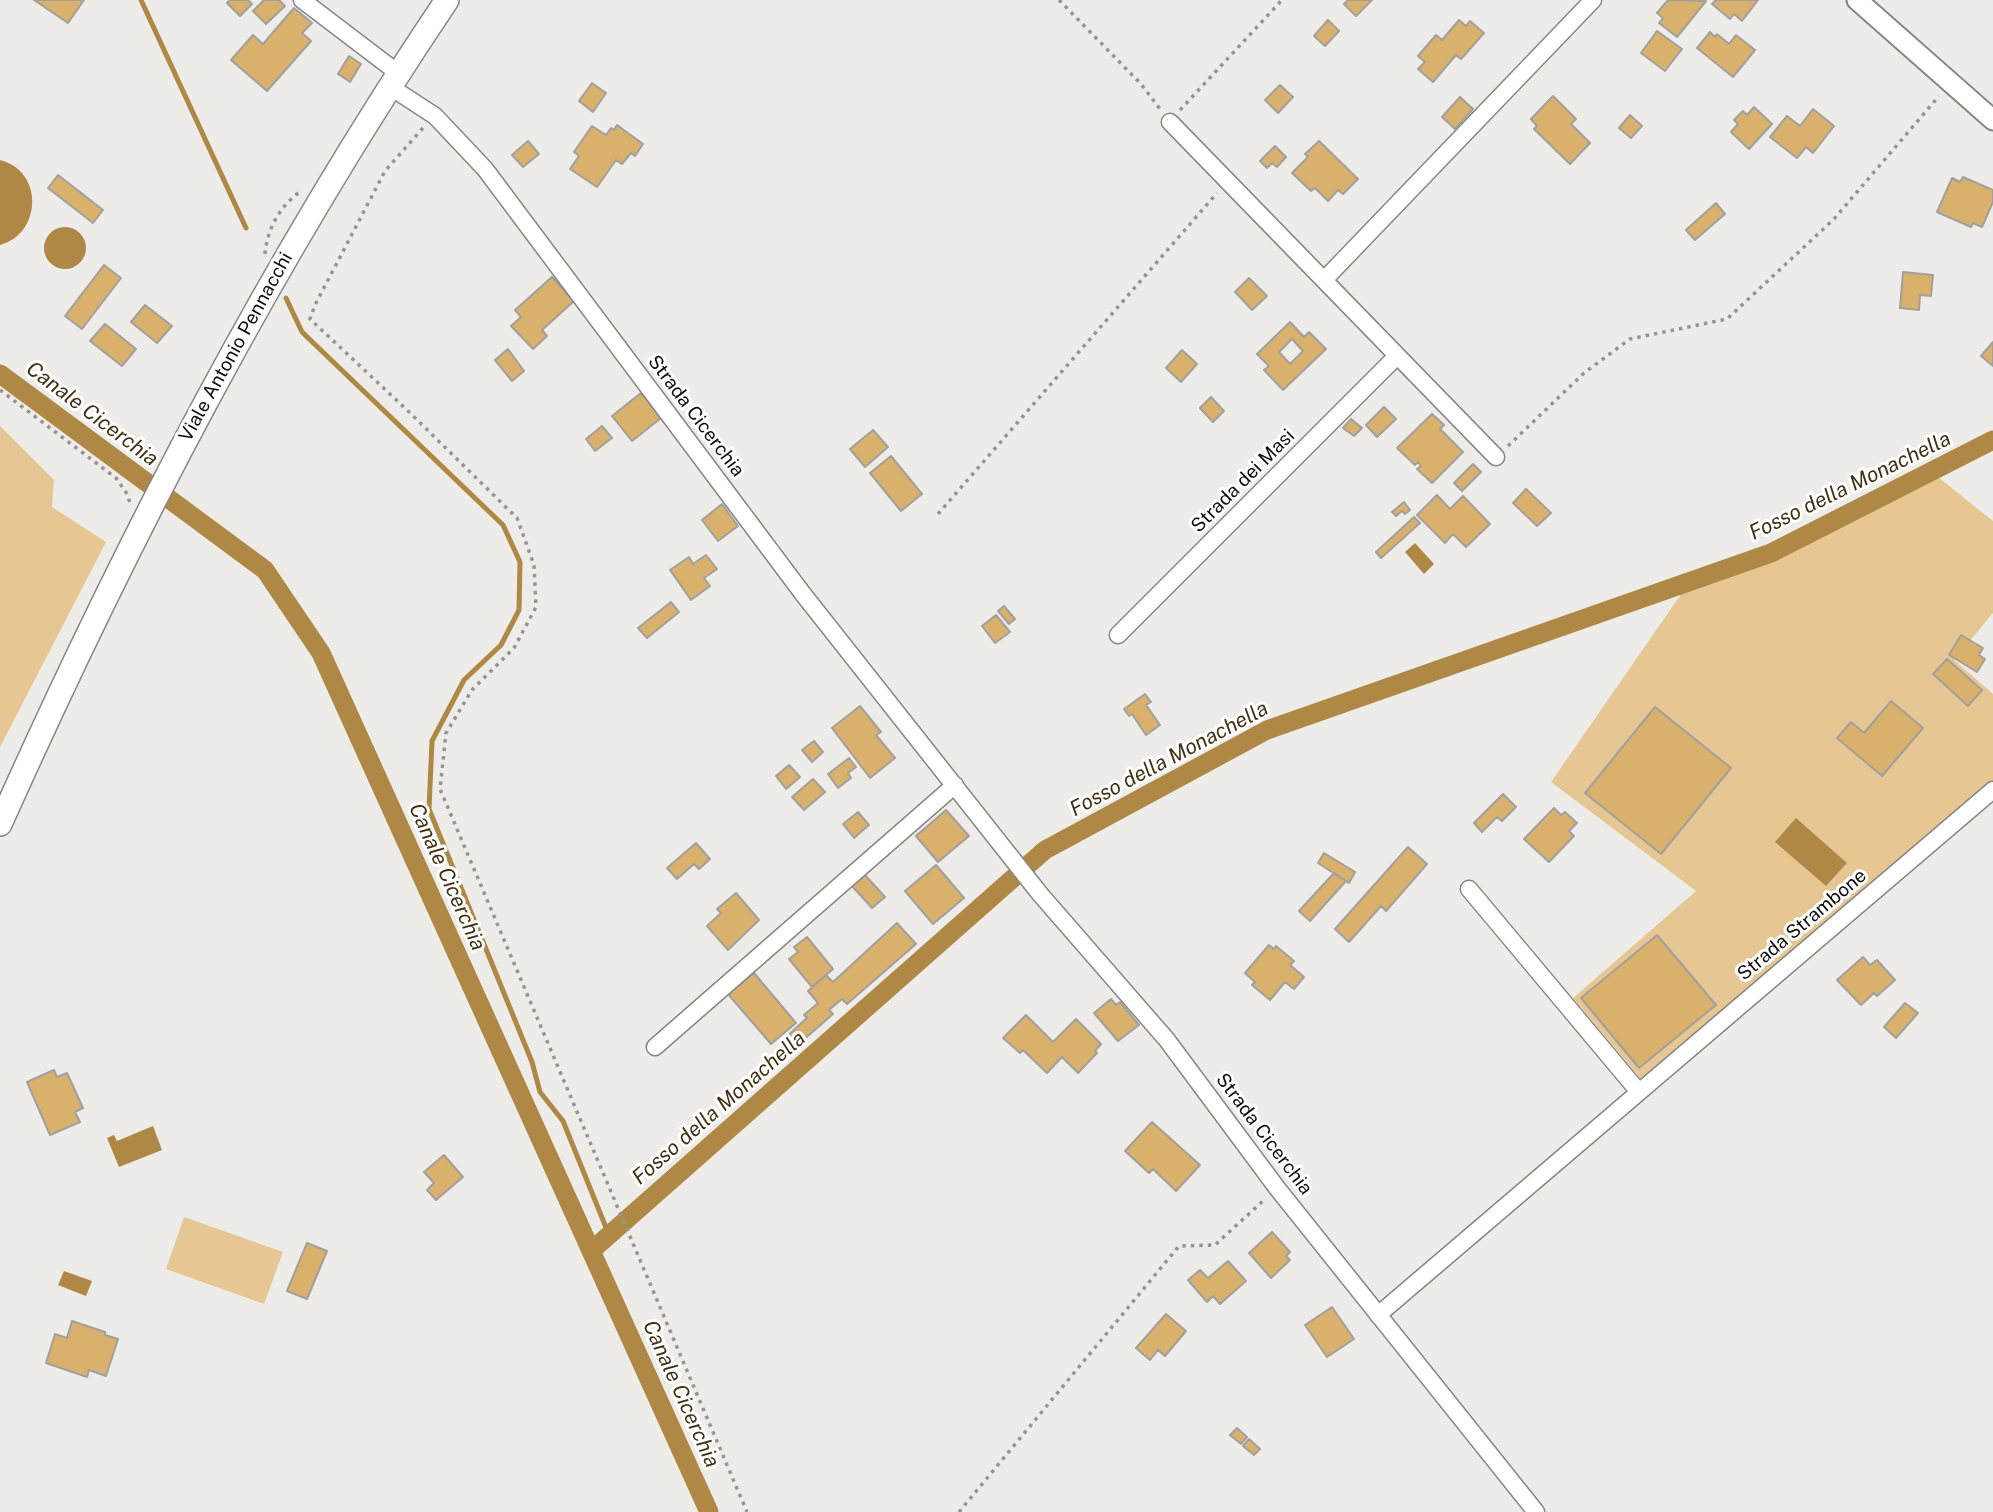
<!DOCTYPE html>
<html>
<head>
<meta charset="utf-8">
<style>
  body { margin:0 }
  canvas { display:block; background:#edece9 }
</style>
</head>
<body>
<canvas width="1993" height="1512"></canvas>
<script>
const c = document.querySelector('canvas').getContext('2d');
c.lineJoin = 'round';
function fillPath(path, color) { c.fillStyle = color; c.fill(path, 'evenodd'); }
function strokePath(path, color, width, dash) { c.strokeStyle = color; c.lineWidth = width; c.lineCap = dash ? 'butt' : 'round'; c.setLineDash(dash || []); c.stroke(path); }
function label(font, color, halo, rows, align = 'center') {
  c.font = font + ' "Public Sans",sans-serif'; c.lineWidth = 6; c.setLineDash([]); c.textBaseline = 'middle'; c.strokeStyle = halo; c.fillStyle = color; for (const [text, x, y, turn = 0] of rows) {
    c.save(); c.translate(x, y); c.rotate((+turn || 0) * Math.PI / 180); c.textAlign = isNaN(turn) ? turn : align; if (halo) c.strokeText(text, 0, 0); c.fillText(text, 0, 0); c.restore();
  }
}
fillPath(new Path2D(`
  M0,426L54,480L52,507L106,542L0,747Z
  M1933,473L1993,521V613L1954,660L1993,694V782L1642,1080L1573,998L1696,891L1551,782L1686,587L1773,556Z
  M184,1217L283,1252L264,1304L166,1269Z`), '#e6c794');
fillPath(new Path2D(`
  M0,160C44,171 42,234 0,245Z
  M44 248a21 21 0 1 1 42 0a21 21 0 1 1-42 0Z
  M1415,543L1434,564L1424,574L1405,552Z
  M1796,818L1847,863L1826,886L1775,842Z
  M153,1126L162,1150L119,1167L107,1138L114,1135L117,1141Z
  M64,1271L92,1281L86,1296L58,1285Z`), '#ae8844');
strokePath(new Path2D(`
  M141,0L246,228
  M286,298L302,332L503,525L520,562L519,610L501,645L464,680L432,741L429,809L532,1062L540,1092L563,1121L609,1235`), '#ae8844', 5);
strokePath(new Path2D(`
  M0,374L265,570L321,653L709,1512
  M591,1251L1045,850L1267,730L1771,553L1993,440`), '#ae8844', 19);
const building = new Path2D(`
  M34,0H84L68,23Z
  M230,0H248L252,4L240,16L227,3Z
  M264,0H279L285,6L266,24L253,11Z
  M1348,0H1372L1356,16L1344,4Z
  M1668,0L1706,1L1677,37L1659,23L1663,18L1657,13Z
  M1716,0H1758L1742,21L1734,14L1730,19L1712,4Z
  M294,8L312,23L302,33L311,41L267,91L231,60L253,35L263,44Z
  M1328,20L1339,31L1325,46L1314,36Z
  M1459,20L1466,26L1470,21L1484,33L1461,59L1456,55L1433,82L1418,69L1425,62L1418,56L1436,35L1442,40Z
  M1657,31L1682,49L1665,71L1641,53Z
  M1710,32L1715,37L1717,34L1729,44L1736,35L1755,50L1733,77L1697,48Z
  M349,56L361,64L350,82L338,74Z
  M592,83L606,93L593,112L579,101Z
  M1280,85L1293,97L1278,113L1265,100Z
  M1553,96L1576,119L1571,124L1590,143L1570,164L1534,129L1537,126L1531,119Z
  M1460,97L1473,109L1455,129L1442,117Z
  M1754,107L1772,124L1749,149L1731,132L1738,124L1734,120L1743,111L1747,115Z
  M1813,109L1834,126L1813,153L1806,147L1797,158L1770,137L1787,116L1800,126Z
  M1630,115L1642,126L1631,138L1619,128Z
  M617,125L643,144L635,156L631,153L622,164L616,160L597,187L570,169L579,156L574,152L592,126L606,135L611,128L614,130Z
  M528,141L539,154L523,167L512,155Z
  M1319,141L1358,179L1343,194L1338,190L1328,201L1315,188L1311,191L1292,173L1308,157L1305,154Z
  M1275,146L1286,157L1277,167L1272,163L1267,168L1260,161Z
  M58,175L103,210L93,223L48,188Z
  M1963,177L1993,190V202L1982,227L1973,223L1971,227L1937,212L1952,178L1960,182Z
  M1716,203L1725,214L1695,240L1686,230Z
  M104,265L121,278L82,329L65,316Z
  M1903,272L1933,275L1931,296L1920,295L1919,310L1900,308Z
  M552,277L574,301L542,330L547,336L533,349L511,326L521,317L515,310Z
  M1249,278L1267,296L1252,310L1235,292Z
  M145,305L172,326L157,343L131,322Z
  M1290,322L1304,337L1309,332L1326,349L1283,390L1264,370L1269,366L1257,354ZM1292,339L1303,351L1290,364L1279,352Z
  M105,324L136,349L122,366L90,341Z
  M1993,342V366L1981,356Z
  M508,349L524,371L512,381L495,360Z
  M1182,350L1197,364L1181,382L1166,368Z
  M641,393L661,418L632,441L612,416Z
  M1211,397L1224,411L1213,422L1200,408Z
  M1384,407L1396,419L1377,437L1366,425Z
  M1432,414L1444,425L1440,429L1463,452L1432,483L1417,469L1421,466L1418,462L1415,465L1397,448Z
  M1351,419L1362,428L1354,436L1343,428Z
  M602,426L612,438L595,451L586,439Z
  M873,430L888,447L865,467L850,449Z
  M891,456L922,494L901,511L870,473Z
  M1473,464L1481,472L1462,491L1454,483Z
  M1526,489L1551,513L1537,526L1513,503Z
  M1437,495L1450,509L1463,496L1490,524L1466,547L1453,534L1445,543L1417,515Z
  M1404,502L1410,510L1405,514L1402,511L1396,516L1392,512Z
  M722,504L738,526L718,541L702,520Z
  M1414,517L1420,523L1381,558L1376,552Z
  M706,555L717,569L704,578L710,586L691,600L670,570L689,557L693,564Z
  M671,602L679,612L647,638L638,628Z
  M1004,606L1015,619L1009,624L998,611Z
  M996,615L1010,632L995,643L982,626Z
  M1961,635L1983,648L1979,655L1985,659L1977,672L1949,655Z
  M1947,659L1982,690L1968,706L1933,674Z
  M1145,694L1151,702L1146,705L1160,725L1146,735L1132,714L1129,716L1124,709Z
  M1891,701L1923,728L1882,776L1837,738L1851,722L1864,733Z
  M860,706L881,732L876,735L895,758L870,778L832,728Z
  M1655,707L1731,768L1661,854L1585,793Z
  M814,741L823,752L812,762L802,750Z
  M849,758L856,767L848,773L851,778L838,788L828,774Z
  M789,765L800,777L786,789L776,776Z
  M813,779L825,792L804,810L792,797Z
  M1503,794L1516,807L1502,821L1497,817L1482,832L1474,823Z
  M1554,808L1561,815L1565,812L1577,823L1569,831L1574,836L1549,862L1524,839Z
  M946,810L969,836L938,862L916,836Z
  M858,812L869,825L854,838L843,824Z
  M696,843L710,859L699,869L694,864L677,879L667,868Z
  M1408,847L1427,864L1386,911L1381,906L1349,942L1335,929Z
  M1324,853L1355,872L1349,883L1318,863Z
  M936,865L964,898L933,924L905,891Z
  M1334,873L1346,881L1310,921L1299,911Z
  M865,875L885,897L872,908L852,886Z
  M736,893L759,920L728,950L707,926L721,913L717,909Z
  M897,923L916,944L847,1004L842,999L829,1010L833,1014L793,1049L784,1039L807,1018L804,1015L818,1003L808,991L826,975L833,982Z
  M1657,935L1716,1005L1639,1068L1581,998Z
  M807,937L833,969L812,987L789,959L798,952L794,947Z
  M1269,945L1274,949L1276,946L1294,961L1290,965L1304,977L1294,989L1285,982L1270,1000L1252,985L1255,982L1245,973Z
  M1863,957L1870,965L1877,960L1895,980L1877,996L1874,993L1861,1005L1837,980Z
  M754,973L796,1023L771,1044L728,994Z
  M1111,999L1116,1005L1120,1002L1139,1025L1118,1041L1094,1013Z
  M1905,1003L1918,1013L1896,1038L1884,1027Z
  M1026,1015L1053,1042L1076,1019L1101,1044L1095,1051L1097,1053L1078,1073L1062,1057L1047,1073L1023,1050L1020,1053L1003,1038Z
  M54,1070L57,1077L67,1073L83,1108L75,1112L80,1122L50,1135L27,1082Z
  M1152,1122L1200,1165L1176,1191L1153,1169L1149,1173L1125,1151Z
  M444,1155L463,1177L436,1200L427,1190L434,1183L424,1172Z
  M1272,1232L1290,1252L1286,1256L1290,1260L1271,1278L1249,1253Z
  M307,1243L327,1251L307,1299L287,1291Z
  M1228,1261L1246,1281L1220,1304L1213,1296L1207,1302L1188,1280L1200,1270L1208,1278Z
  M1332,1307L1354,1339L1327,1357L1305,1325Z
  M1166,1314L1186,1331L1165,1356L1158,1350L1150,1360L1136,1348Z
  M72,1321L105,1332V1335L118,1339L106,1376L89,1370L87,1377L46,1363L55,1334L67,1338Z
  M1237,1428L1247,1437L1241,1444L1230,1435Z
  M1249,1439L1260,1449L1254,1455L1243,1446Z`);
fillPath(building, '#d9b16d');
strokePath(building, '#a2a09d', 2);
const minor = new Path2D(`
  M302,0L398,73
  M389,86L435,116L485,169L803,594L1040,894L1167,1040L1277,1188L1536,1512
  M1170,122L1496,457
  M1324,280L1593,0
  M1118,635L1397,356
  M1469,889L1639,1092
  M655,1047L955,785
  M1378,1315L1993,790`);
const tertiary = new Path2D(`
  M1857,0L1993,120`);
const secondary = new Path2D(`
  M0,824C128,538 272,260 447,0`);
strokePath(minor, '#888784', 19);
strokePath(tertiary, '#888784', 23);
strokePath(secondary, '#888784', 26);
strokePath(new Path2D(`
  M1059,0L1141,84L1160,109
  M1180,110L1282,0
  M423,128L385,171L315,305L310,319L408,411L517,518L534,565L536,607L514,648L472,690L446,733L440,789L747,1512
  M265,254C267,228 281,205 301,191
  M0,390L116,478L127,494L130,503
  M1508,446L1584,373L1630,339L1727,319L1834,219L1939,96
  M938,514L1217,193
  M959,1512L1179,1246L1215,1245L1265,1199`), '#969592', 3.5, [3.5, 5]);
strokePath(minor, '#fff', 16);
strokePath(tertiary, '#fff', 19);
strokePath(secondary, '#fff', 23);
label('19px', '#0e0d0c', '#fff', [
  ["Viale Antonio Pennacchi",236,347,-61],
  ["Strada Cicerchia",696,416,53],
  ["Strada dei Masi",1243,481,-45],
  ["Strada Strambone",1802,925,-40],
  ["Strada Cicerchia",1264,1134,53]
]);
label('italic 21px', '#423113', '#fff', [
  ["Canale Cicerchia",92,414,37],
  ["Fosso della Monachella",1850,486,-26],
  ["Fosso della Monachella",1169,759,-28],
  ["Canale Cicerchia",447,877,66],
  ["Fosso della Monachella",719,1108,-41],
  ["Canale Cicerchia",681,1394,66]
]);
</script>
</body>
</html>
